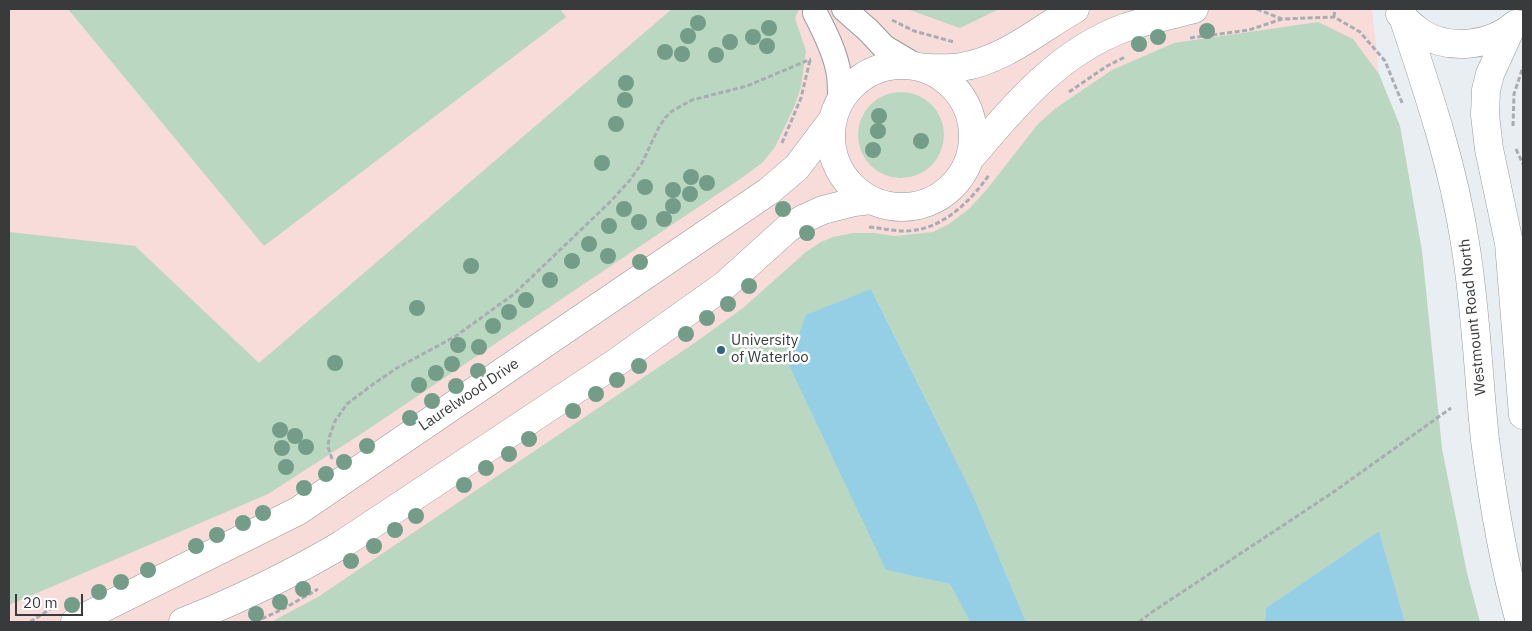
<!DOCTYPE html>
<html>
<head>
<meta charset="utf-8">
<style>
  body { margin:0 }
  #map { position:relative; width:1532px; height:631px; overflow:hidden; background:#e9eef2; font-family:"IBM Plex Sans",sans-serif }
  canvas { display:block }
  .frame { position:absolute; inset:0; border:10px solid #383a3c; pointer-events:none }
  .scale { position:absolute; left:15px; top:594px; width:68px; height:22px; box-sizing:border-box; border:2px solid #383a3c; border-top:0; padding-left:6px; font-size:15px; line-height:18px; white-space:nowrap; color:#383a3c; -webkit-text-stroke:4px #fff; paint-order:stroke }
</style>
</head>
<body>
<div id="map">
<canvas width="1532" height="631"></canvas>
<div class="frame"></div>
<div class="scale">20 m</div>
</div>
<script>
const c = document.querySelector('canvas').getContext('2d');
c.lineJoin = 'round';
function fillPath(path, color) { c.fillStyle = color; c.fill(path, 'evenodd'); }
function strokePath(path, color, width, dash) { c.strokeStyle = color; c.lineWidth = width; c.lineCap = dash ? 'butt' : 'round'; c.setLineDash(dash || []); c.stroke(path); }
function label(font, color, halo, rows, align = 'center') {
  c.font = font + ' "IBM Plex Sans",sans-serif'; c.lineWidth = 5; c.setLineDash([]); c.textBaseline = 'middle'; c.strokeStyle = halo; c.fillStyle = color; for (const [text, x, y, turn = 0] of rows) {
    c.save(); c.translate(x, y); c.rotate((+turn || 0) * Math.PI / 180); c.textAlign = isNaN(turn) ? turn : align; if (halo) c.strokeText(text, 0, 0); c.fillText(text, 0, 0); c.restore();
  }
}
fillPath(new Path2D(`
  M9,9H1372L1379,74L1400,126L1422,251L1442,449L1467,573L1480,622H9Z`), '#f7dcd9');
fillPath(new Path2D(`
  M68,9H560L566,17L264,246Z
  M672,9H799L795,18L806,51L801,87L794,107L775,147L763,162L743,177L364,432L268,494L9,605V232L135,246L259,363Z
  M907,9H999L960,28Z
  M1318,22L1353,39L1379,74L1400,126L1422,251L1442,449L1467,573L1480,622H1405L1379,531L1266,608L1265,622H1026L973,495L871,289L886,570L950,584L970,622H271L318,597L693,344L743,308L806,252L821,242L833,237L853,233H874L895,236L933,232L949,224L970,208L988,188L1038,124L1056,108L1112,70L1174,43Z
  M858 135a43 43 0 1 1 86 0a43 43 0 1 1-86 0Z`), '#bad7c1');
fillPath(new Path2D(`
  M871,289L973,495L1026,622H970L950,584L886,570L788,363L806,315Z
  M1379,531L1405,622H1265L1266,608Z`), '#95cfe6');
const minor = new Path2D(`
  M844,9L868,30L884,47L911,63
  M815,13C825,32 836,54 839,75C840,83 840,91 840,99`);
const tertiary = new Path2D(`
  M831 136a71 71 0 1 1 142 0a71 71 0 1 1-142 0Z
  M926,68C938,68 950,69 961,67C1005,60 1038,30 1075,9
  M972,156C1015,105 1059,52 1124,28C1147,20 1171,15 1194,9
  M75,622L298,511L769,191L797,167L831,122
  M183,622C238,600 290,575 341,545L614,364L725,285L788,228L803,219L823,210L854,202L871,200`);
const secondary = new Path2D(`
  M1400,14C1406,21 1414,28 1421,33C1450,51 1491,46 1516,24
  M1403,17C1428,92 1453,165 1465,243C1476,308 1478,374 1485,440C1493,501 1503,562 1520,622
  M1511,28L1490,74L1486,90L1485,115L1489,149L1509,243L1523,415`);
strokePath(minor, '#969a9e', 26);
strokePath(tertiary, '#969a9e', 29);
strokePath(secondary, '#969a9e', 29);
strokePath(new Path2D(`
  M1257,9L1282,19
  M1334,17L1335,9
  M892,20L914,31L954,42
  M1190,38L1249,30L1282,19L1334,17L1360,32L1385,61L1403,105
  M1069,92L1107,66L1125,57
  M1513,126L1514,94L1523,67
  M782,143L801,98L810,60
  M1516,149L1523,164
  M869,227C881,228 893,231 904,231C941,231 969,203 989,175
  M332,459L328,447L329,438L335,421L347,404L372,385L397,368L456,336L514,294L611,201L630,180L642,163L659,127L665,118L672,111L692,100L747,86L811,59
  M30,622L55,606
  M255,622L285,608L318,589
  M1139,622L1152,612L1335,491L1451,408`), '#a9adb1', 3, [5, 2.5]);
strokePath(minor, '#fff', 24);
strokePath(tertiary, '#fff', 28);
strokePath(secondary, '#fff', 28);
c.fillStyle = '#739d88';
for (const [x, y] of [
  [698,23],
  [769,28],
  [1207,31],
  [688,36],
  [753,37],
  [1158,37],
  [730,42],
  [1139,44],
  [767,46],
  [665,52],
  [682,54],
  [716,55],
  [626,83],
  [625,100],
  [879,116],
  [616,124],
  [878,131],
  [921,141],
  [873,150],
  [602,163],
  [691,177],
  [707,183],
  [645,187],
  [673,190],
  [690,194],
  [673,206],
  [624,209],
  [783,209],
  [664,219],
  [639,222],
  [609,226],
  [807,233],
  [589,244],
  [608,256],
  [572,261],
  [640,262],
  [471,266],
  [550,280],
  [749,286],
  [526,300],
  [728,304],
  [417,308],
  [509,312],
  [707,318],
  [493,326],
  [686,334],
  [458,345],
  [479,347],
  [335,363],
  [452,364],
  [639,366],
  [478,371],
  [436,373],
  [617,380],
  [419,385],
  [456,386],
  [596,394],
  [432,401],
  [573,411],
  [410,418],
  [280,430],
  [295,436],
  [529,439],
  [367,446],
  [306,447],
  [282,448],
  [509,454],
  [344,462],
  [286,467],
  [486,468],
  [326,474],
  [464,485],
  [304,488],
  [263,513],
  [416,516],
  [243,523],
  [395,530],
  [217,535],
  [196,546],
  [374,546],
  [351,561],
  [148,570],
  [121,582],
  [303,589],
  [99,592],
  [280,602],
  [72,605],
  [256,614]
]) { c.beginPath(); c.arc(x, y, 8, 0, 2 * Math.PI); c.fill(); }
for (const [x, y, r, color] of [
  [721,350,5,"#326482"]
]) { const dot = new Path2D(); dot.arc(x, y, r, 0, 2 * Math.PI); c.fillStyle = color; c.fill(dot); strokePath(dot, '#fff', 2); }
label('15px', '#383a3c', '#fff', [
  ["Westmount Road North",1473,317,-96],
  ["Laurelwood Drive",469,395,-34]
]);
label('15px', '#383a3c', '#fff', [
  ["University",731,341],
  ["of Waterloo",731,358]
], 'left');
</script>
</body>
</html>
